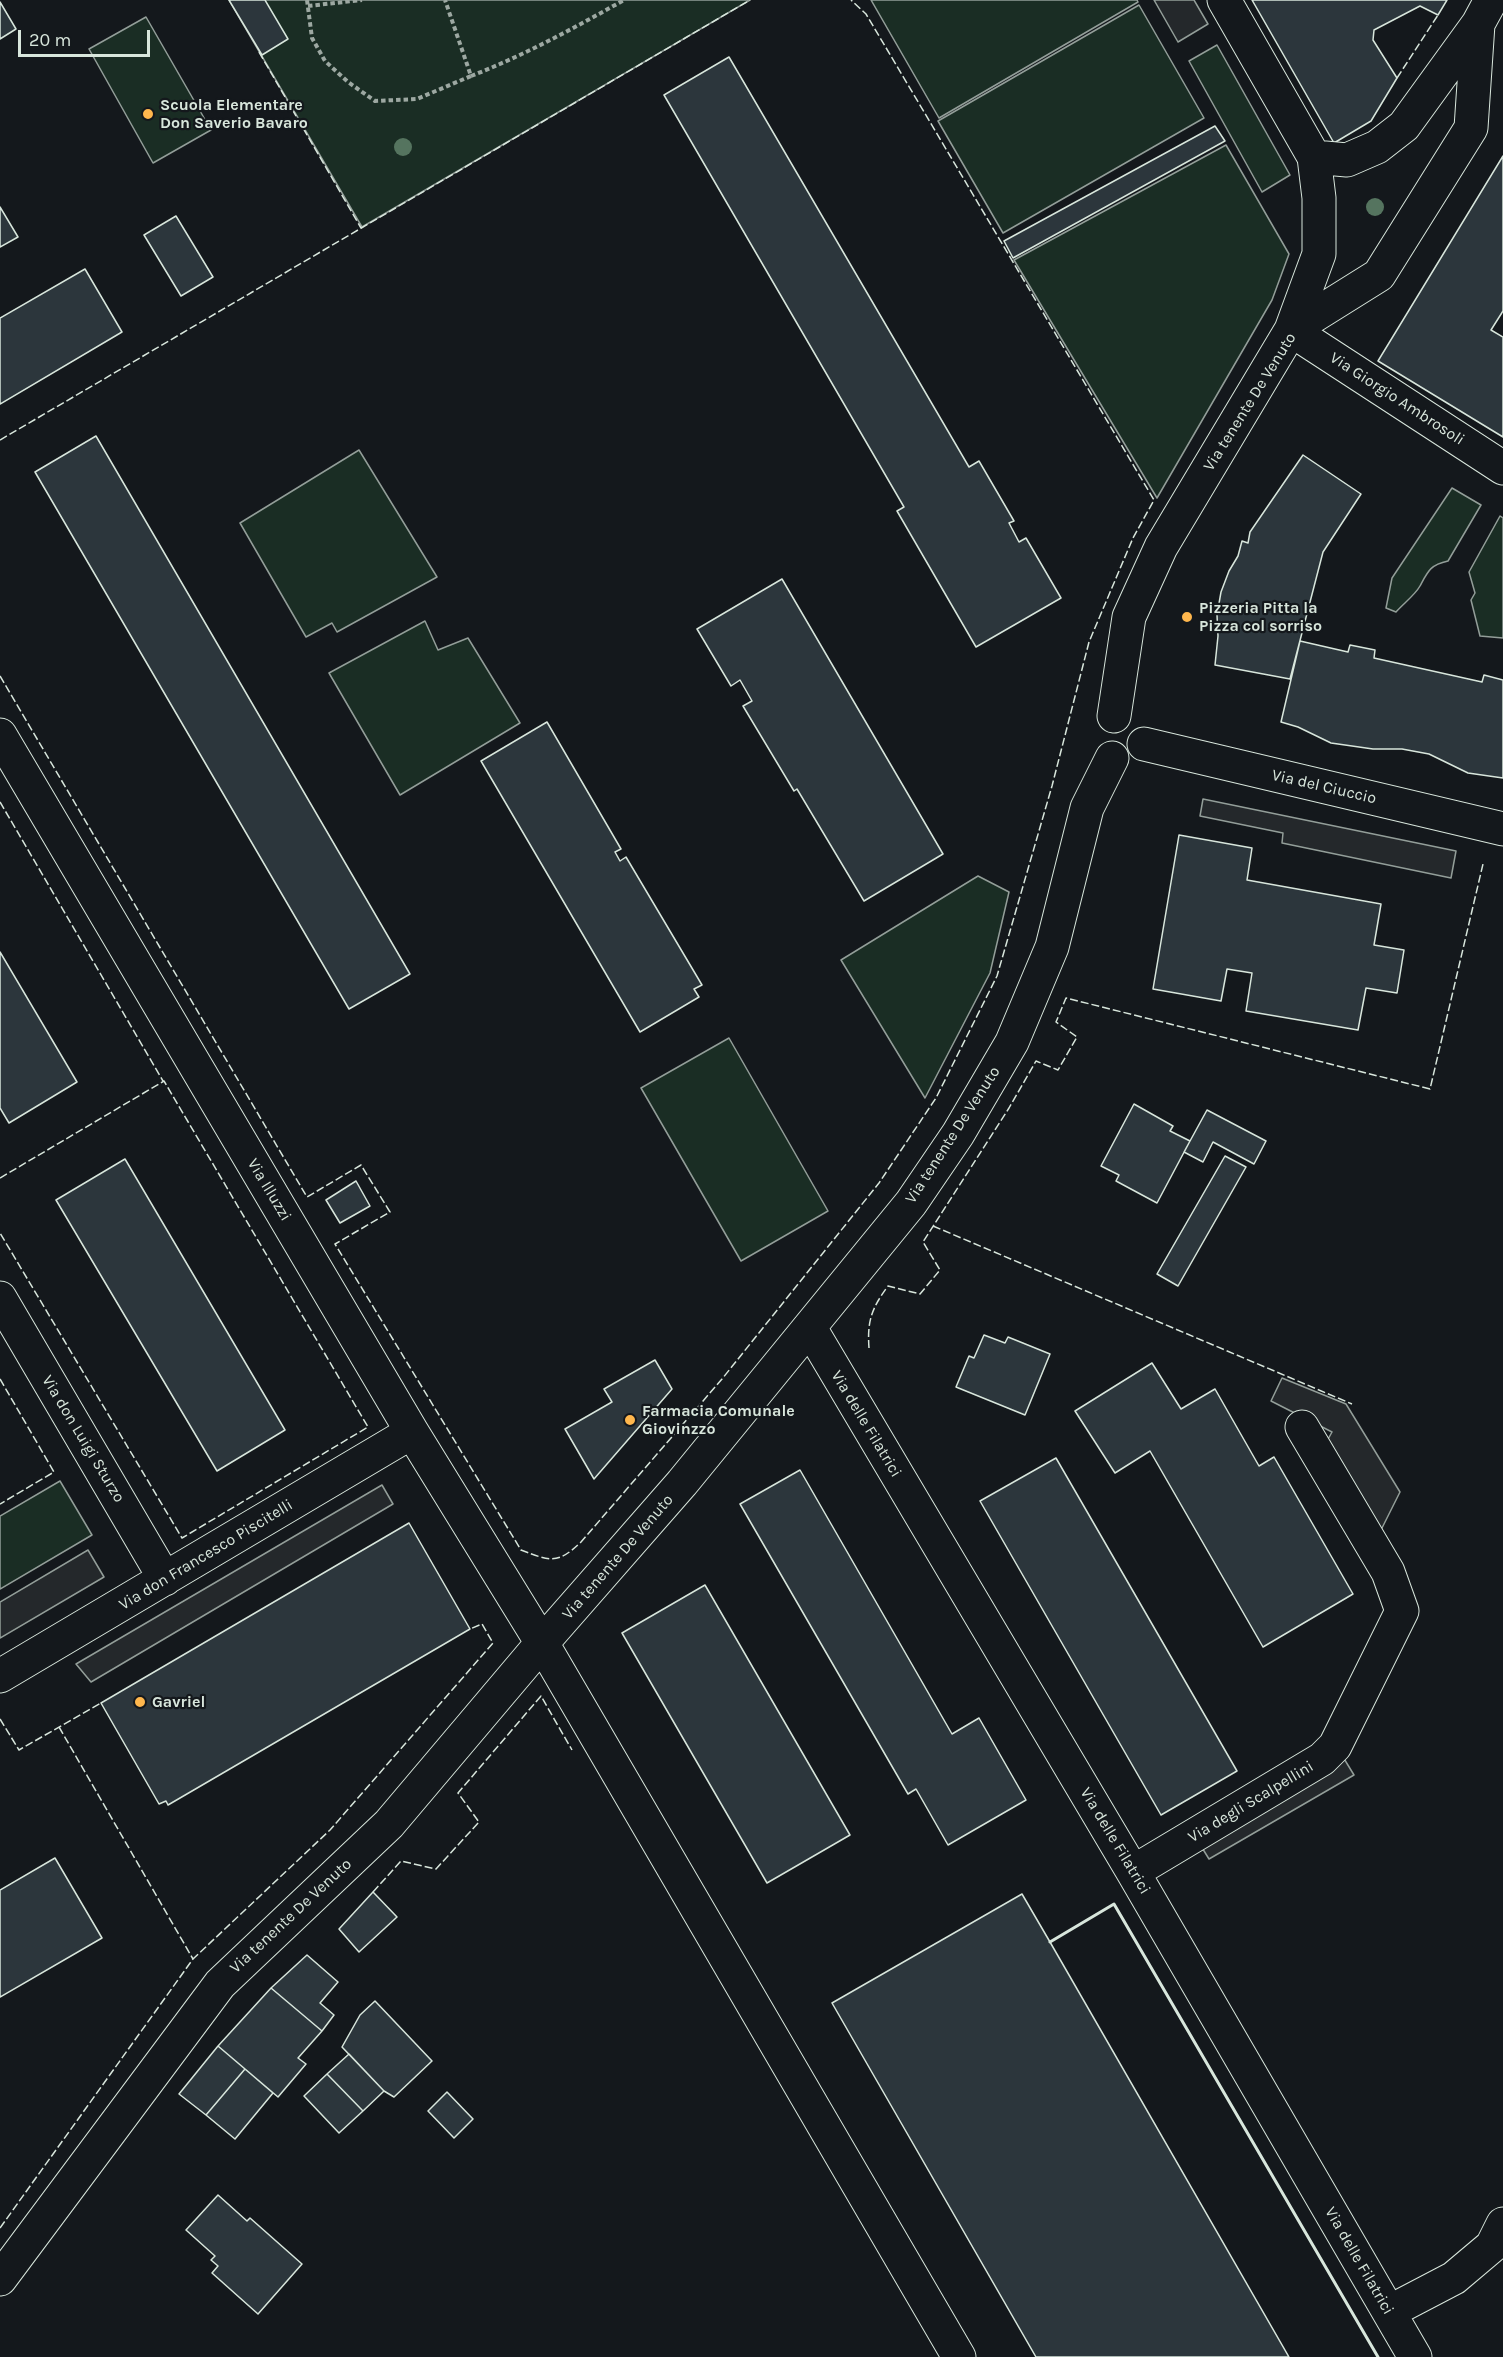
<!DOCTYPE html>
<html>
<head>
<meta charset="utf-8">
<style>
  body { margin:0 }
  #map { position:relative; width:1503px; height:2357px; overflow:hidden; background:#14181c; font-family:Karla,sans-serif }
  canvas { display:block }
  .scale { position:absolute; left:18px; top:30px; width:132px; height:27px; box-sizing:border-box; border:3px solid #d8e6dc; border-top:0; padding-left:8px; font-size:18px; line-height:21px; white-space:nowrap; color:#d8e6dc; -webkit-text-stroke:4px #14181c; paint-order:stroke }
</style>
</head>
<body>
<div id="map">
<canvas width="1503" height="2357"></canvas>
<div class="scale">20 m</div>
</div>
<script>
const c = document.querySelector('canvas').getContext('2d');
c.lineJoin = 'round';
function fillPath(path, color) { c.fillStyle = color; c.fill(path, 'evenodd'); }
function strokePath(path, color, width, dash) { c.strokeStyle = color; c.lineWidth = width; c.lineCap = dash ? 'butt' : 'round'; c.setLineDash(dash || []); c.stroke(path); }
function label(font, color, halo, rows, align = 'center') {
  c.font = font + ' Karla,sans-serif'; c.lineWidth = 4.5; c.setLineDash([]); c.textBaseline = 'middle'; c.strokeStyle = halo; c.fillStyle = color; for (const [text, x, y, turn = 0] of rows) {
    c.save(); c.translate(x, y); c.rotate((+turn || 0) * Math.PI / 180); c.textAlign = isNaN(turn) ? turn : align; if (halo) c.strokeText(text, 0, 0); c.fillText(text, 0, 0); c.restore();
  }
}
const green = new Path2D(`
  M229,0H750L362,227Z
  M871,0H1137L1138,2L939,118Z
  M1139,5L1204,118L1003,233L938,121Z
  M146,17L211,130L153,163L89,49Z
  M1217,45L1290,175L1262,192L1189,61Z
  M1226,145L1289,254L1272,300L1157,498L1014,260Z
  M359,450L437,577L337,632L332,623L306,637L240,523Z
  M1452,488L1481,505L1448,561C1430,565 1428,571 1420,586C1415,595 1403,604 1396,612L1386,608L1392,578Z
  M1500,516L1503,518V638L1480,636L1471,600L1475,593L1469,572Z
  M425,621L438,650L468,638L520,723L400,795L329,673Z
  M978,876L1009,892L990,973L925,1098L841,960Z
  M729,1038L828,1211L741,1261L641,1088Z
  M60,1481L92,1535L0,1589V1516Z`);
fillPath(green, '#1a2d24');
strokePath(green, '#939e99', 1.5);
const parking = new Path2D(`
  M1154,0H1194L1208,24L1178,42Z
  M1203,799L1456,851L1451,878L1282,843L1283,833L1200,816Z
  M1282,1378L1346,1404L1400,1492L1381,1530L1327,1441L1332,1432L1271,1401Z
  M382,1485L393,1504L91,1682L76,1664Z
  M88,1550L104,1577L0,1638V1602Z
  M1343,1757L1354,1775L1209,1859L1201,1846Z`);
fillPath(parking, '#24282b');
strokePath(parking, '#939e99', 1.5);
const building = new Path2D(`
  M229,0H265L288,39L262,55Z
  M1252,0H1447L1438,15L1420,6L1374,30L1373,40L1397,78L1371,121L1334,143Z
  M0,2L16,29L0,39Z
  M729,57L969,467L979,461L1014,521L1009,523L1019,542L1026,538L1061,598L976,647L897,511L904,507L664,95Z
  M1215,126L1225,141L1013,258L1004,241Z
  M1503,156V311L1491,330L1503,337V437L1378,361Z
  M0,207L18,237L0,247Z
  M176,216L213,277L181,296L144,235Z
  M85,269L122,332L0,404V318Z
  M96,436L410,974L349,1009L35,472Z
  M1303,455L1361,494L1323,552L1290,679L1215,665L1218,636L1217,615L1221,592L1229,571L1238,556L1242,541L1248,543L1250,532Z
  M782,579L943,854L864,901L797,789L794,791L743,706L752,701L740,680L731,686L697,629Z
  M1300,641L1348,652L1350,645L1375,650L1374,658L1482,682L1484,675L1503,680V778L1468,773L1429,754L1402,749H1373L1331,743L1298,727L1281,722Z
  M547,722L621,849L615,852L620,861L626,857L702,985L694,989L699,997L640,1032L481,761Z
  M1179,835L1252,848L1247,880L1381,904L1374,945L1404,950L1397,993L1366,988L1358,1030L1246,1011L1252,973L1227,969L1221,1001L1153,989Z
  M0,952L77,1082L9,1123L0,1108Z
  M1134,1104L1173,1126L1170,1131L1190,1141L1157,1203L1116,1181L1119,1175L1101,1166Z
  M1207,1110L1266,1141L1254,1164L1213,1142L1203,1162L1184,1152Z
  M1225,1156L1246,1167L1178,1286L1157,1274Z
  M125,1159L285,1430L217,1471L56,1200Z
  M356,1181L370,1206L340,1223L326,1200Z
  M984,1335L1005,1343L1008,1337L1050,1354L1025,1415L956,1387L969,1356L974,1358Z
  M655,1360L672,1389L594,1479L565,1429L612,1402L604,1389Z
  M1152,1363L1181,1409L1215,1389L1259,1466L1274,1457L1353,1594L1263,1647L1150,1451L1115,1473L1075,1411Z
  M1056,1458L1237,1771L1161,1815L980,1501Z
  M800,1470L952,1734L979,1718L1026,1800L948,1845L916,1789L908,1794L740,1504Z
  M409,1523L470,1629L168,1805L166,1801L159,1804L101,1703Z
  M705,1585L850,1835L767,1883L622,1633Z
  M55,1858L102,1938L0,1997V1890Z
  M373,1892L397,1917L359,1952L339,1929Z
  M1022,1894L1050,1942L1289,2357H1036L832,2003Z
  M307,1955L338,1982L320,2003L334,2015L322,2031L271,1988Z
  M271,1988L322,2031L298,2058L306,2064L278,2097L218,2046Z
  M375,2001L432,2061L394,2097L384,2091L342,2047L360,2015Z
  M218,2046L245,2069L206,2115L179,2094Z
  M349,2054L384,2091L363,2111L327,2074Z
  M245,2069L273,2093L235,2139L206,2115Z
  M327,2074L363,2111L339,2133L304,2096Z
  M447,2092L473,2119L454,2138L428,2111Z
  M218,2195L247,2221L250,2218L302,2264L258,2314L212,2273L218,2266L211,2260L215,2256L186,2230Z`);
fillPath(building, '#2c363c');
strokePath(building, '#d8e6dc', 1.5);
const minor = new Path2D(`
  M1224,0L1314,157L1319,198V254L1291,330
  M1314,157L1347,160L1377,147L1404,126L1478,24
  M1291,330L1503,468
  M1114,716L1129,617L1161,547L1291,330L1379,275L1471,128L1478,24L1491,0
  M0,735L412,1432L542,1643L959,2357
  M1144,744L1503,829
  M0,1298L165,1579
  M810,1328L1133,1872L1415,2357
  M0,1676L412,1432
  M1133,1872L1322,1759L1335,1746L1402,1611L1388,1572L1302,1427
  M0,2279L220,1984L389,1824L542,1643L682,1483L911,1203L958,1134L1012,1042L1052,947L1087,808L1112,758
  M1389,2312L1454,2278L1492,2246L1503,2224`);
strokePath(minor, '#d8e6dc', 35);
strokePath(new Path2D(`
  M307,0L312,38L325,61L348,82L375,101L417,99L471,76L445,0
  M308,6L362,0
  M471,76C525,55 574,28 624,0`), '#9da8a2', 4, [4.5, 3]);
strokePath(minor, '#14181c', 33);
strokePath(new Path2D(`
  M259,52L361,228
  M1397,78L1438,15
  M0,440L750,0
  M0,676L307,1197L361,1165L390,1212L335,1244L521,1550C550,1561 557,1565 581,1542L722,1379L879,1183L936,1098L997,976L1052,786L1089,642L1133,538L1154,500L866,14L851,0
  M0,802L163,1081
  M0,1178L164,1081L368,1427L182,1538L0,1233
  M933,1226L1352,1404
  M869,1348C867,1320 872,1308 888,1286L920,1294L940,1270L923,1242L1009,1108L1036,1061L1058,1070L1077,1037L1056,1022L1066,998L1430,1089L1483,864
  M0,1379L54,1472L0,1504
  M0,1719L19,1750L101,1703
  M59,1727L193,1959
  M373,1892L401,1861L436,1869L479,1822L458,1793L541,1696L572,1750
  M0,2228L193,1959L330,1830L493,1643L482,1624L470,1629`), '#d8e6dc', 1.5, [8, 3]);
strokePath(new Path2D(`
  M1050,1942L1114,1904L1378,2357`), '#d8e6dc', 3);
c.fillStyle = '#55745f';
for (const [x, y] of [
  [403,147],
  [1375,207]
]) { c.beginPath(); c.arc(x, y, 9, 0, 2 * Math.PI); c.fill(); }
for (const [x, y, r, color] of [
  [148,114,6,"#ffb74d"],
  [1187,617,6,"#ffb74d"],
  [630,1420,6,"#ffb74d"],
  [140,1702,6,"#ffb74d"]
]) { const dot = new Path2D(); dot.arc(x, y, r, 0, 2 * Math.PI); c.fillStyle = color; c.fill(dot); strokePath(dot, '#14181c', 2); }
label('bold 16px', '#d8e6dc', '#14181c', [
  ["Scuola Elementare",160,105],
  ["Don Saverio Bavaro",160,123],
  ["Pizzeria Pitta la",1199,608],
  ["Pizza col sorriso",1199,626],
  ["Farmacia Comunale",642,1411],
  ["Giovinzzo",642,1429],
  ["Gavriel",152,1702]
], 'left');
label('16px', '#d8e6dc', '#14181c', [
  ["Via Giorgio Ambrosoli",1397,399,33],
  ["Via tenente De Venuto",1250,402,-58],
  ["Via del Ciuccio",1324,787,13],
  ["Via tenente De Venuto",953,1135,-57],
  ["Via Illuzzi",269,1190,59],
  ["Via delle Filatrici",866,1424,59],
  ["Via don Luigi Sturzo",83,1439,59],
  ["Via don Francesco Piscitelli",206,1555,-31],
  ["Via tenente De Venuto",618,1557,-49],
  ["Via degli Scalpellini",1251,1802,-31],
  ["Via delle Filatrici",1115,1841,59],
  ["Via tenente De Venuto",291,1916,-43],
  ["Via delle Filatrici",1359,2261,60]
]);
</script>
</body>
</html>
